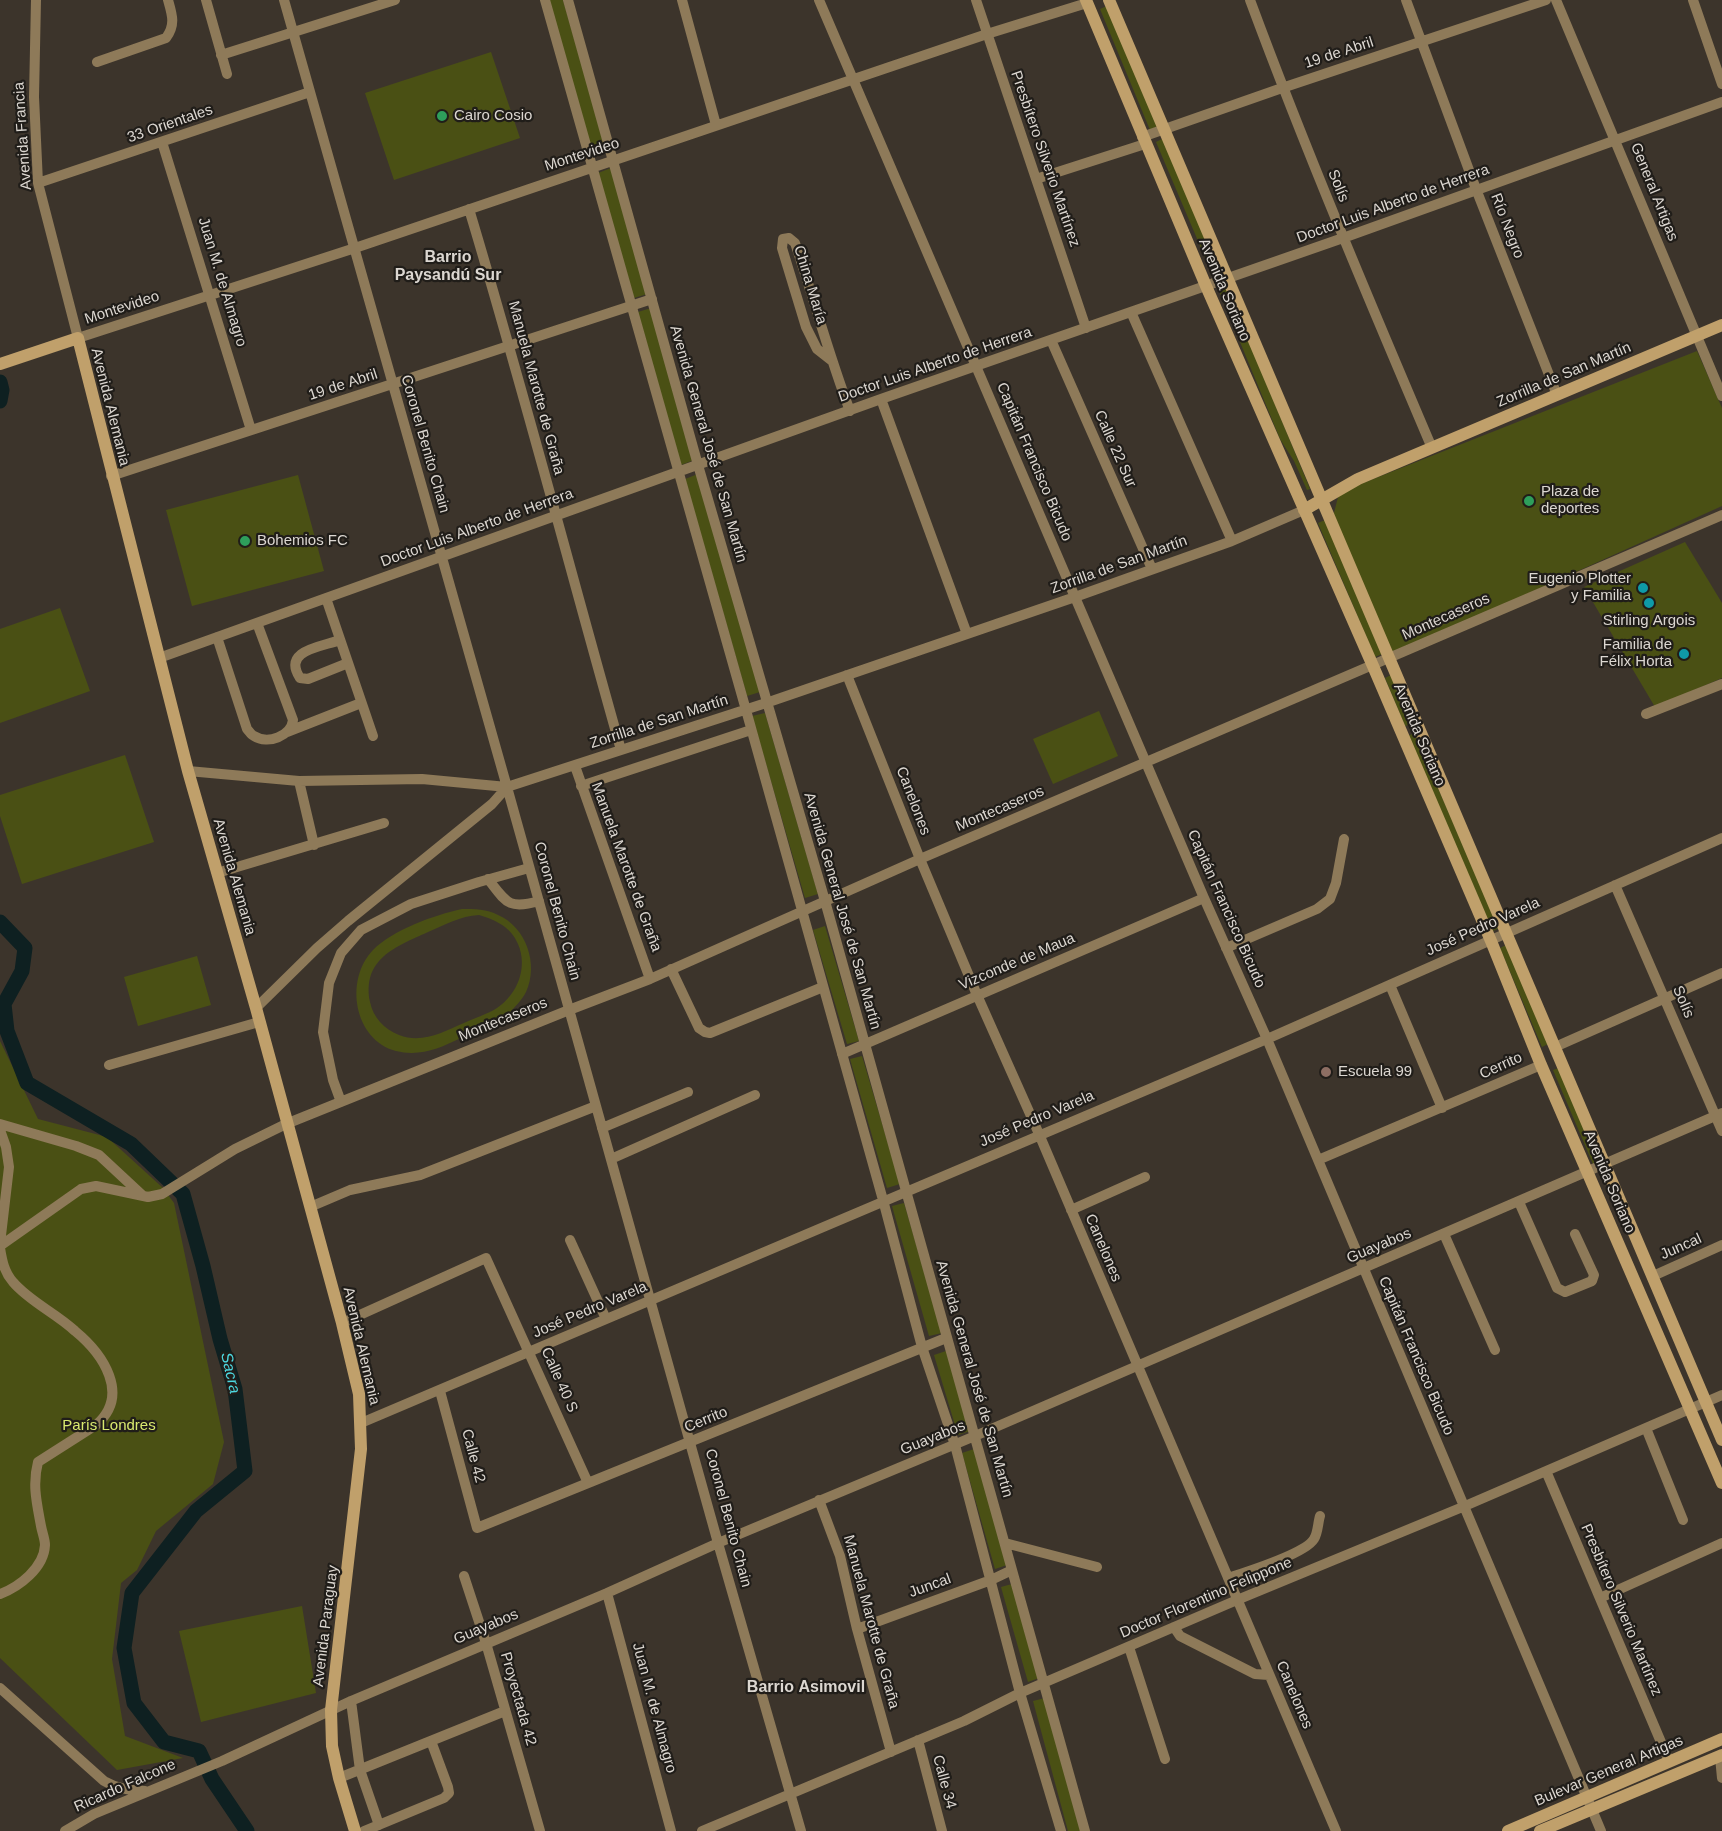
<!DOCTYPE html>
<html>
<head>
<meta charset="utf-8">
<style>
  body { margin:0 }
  canvas { display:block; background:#3c342b }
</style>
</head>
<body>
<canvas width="1722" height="1831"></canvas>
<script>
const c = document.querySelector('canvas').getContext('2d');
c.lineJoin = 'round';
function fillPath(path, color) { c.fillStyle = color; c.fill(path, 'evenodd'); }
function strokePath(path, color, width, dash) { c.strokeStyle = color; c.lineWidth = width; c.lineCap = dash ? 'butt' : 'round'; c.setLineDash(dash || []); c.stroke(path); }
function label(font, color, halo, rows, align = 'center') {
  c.font = font + ' Helvetica,sans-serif'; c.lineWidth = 4.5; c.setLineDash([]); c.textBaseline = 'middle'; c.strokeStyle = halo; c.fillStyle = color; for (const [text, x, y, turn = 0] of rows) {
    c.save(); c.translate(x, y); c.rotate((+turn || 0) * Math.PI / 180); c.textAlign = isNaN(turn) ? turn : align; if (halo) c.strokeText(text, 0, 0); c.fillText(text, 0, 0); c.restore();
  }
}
fillPath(new Path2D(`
  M549,0H563L604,142L590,146Z
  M1107,6L1158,126L1150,130L1100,9Z
  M491,52L520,138L394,180L365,93Z
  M1164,138L1220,271L1212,274L1156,142Z
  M611,168L647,294L634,298L598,173Z
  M1227,288L1310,489L1307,490L1294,461L1280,439L1219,291Z
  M651,308L694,460L681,465L638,312Z
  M1697,351L1722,408V506L1396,653L1391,650L1333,517L1338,497L1348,489Z
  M698,474L760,692L747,696L685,479Z
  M298,475L324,571L192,606L166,510Z
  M1325,520L1382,654L1375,657L1318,523Z
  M1685,542L1722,603V678L1655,707L1584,587Z
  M60,608L90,691L0,723V629Z
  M1391,675L1411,724L1405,726L1385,678Z
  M1099,711L1118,756L1053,784L1033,739Z
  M765,713L818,894L805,898L752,716Z
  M1414,733L1499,928L1493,931L1408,736Z
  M125,755L154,842L22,884L0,816V795Z
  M462,909C474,909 487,909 498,915C526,927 539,964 526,992C522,1000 515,1007 509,1013C497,1025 477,1031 461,1038C440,1048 420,1057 396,1051C354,1040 344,980 373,950C393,930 434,915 462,909ZM479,915C496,920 511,927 518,944C528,967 518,994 497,1008C488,1014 474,1018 464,1023C443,1032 422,1044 399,1035C384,1029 373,1017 370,1002C362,959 395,947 428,932C445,925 460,916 479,915Z
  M825,926L859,1041L847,1044L813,930Z
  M1506,945L1548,1044L1542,1047L1500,948Z
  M197,956L211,1005L138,1026L124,977Z
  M0,1041L38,1119L107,1137L163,1188L174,1203L224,1442L213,1484L156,1531L137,1570L121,1583L112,1659L125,1736L183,1758L117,1770L0,1658Z
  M862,1056L900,1184L887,1188L850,1059Z
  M1559,1068L1598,1161L1593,1164L1553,1070Z
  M904,1203L942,1333L929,1336L892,1206Z
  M946,1351L970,1431L958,1435L934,1355Z
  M974,1449L1007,1565L995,1569L962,1453Z
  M1012,1584L1039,1678L1028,1682L1001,1587Z
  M302,1606L316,1693L201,1722L179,1631Z
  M1045,1698L1081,1831H1068L1033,1701Z`), '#4a5014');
strokePath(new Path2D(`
  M0,382L2,390L0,401
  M0,922L25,948L22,971L4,1004L7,1031L27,1083L131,1144L183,1194L203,1266L220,1339L235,1389L245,1471L196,1511L132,1593L124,1648L134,1703L164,1742L199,1751L212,1779L247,1831`), '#0e2021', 15);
strokePath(new Path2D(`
  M36,0L34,97L38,183L78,338L355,248L987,34L1087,3
  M206,0L227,74
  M284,0L507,787L718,1543L801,1831
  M545,0L746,710L883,1200L922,1347L955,1445L1020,1693L1061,1831
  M568,0L698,465L825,901L1085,1831
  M682,0L716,125
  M819,0L1204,898L1267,1039L1601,1831
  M976,0L1086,328
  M1250,0C1306,151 1369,300 1432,448
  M1406,0L1476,189L1557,395
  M1556,0L1722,396
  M1693,0L1722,84
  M221,55L395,0
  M97,62L166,38C176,25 172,14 168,0
  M1142,137L1282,88L1546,0
  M162,142L251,430
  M1036,179L1145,144
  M38,183L310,92
  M469,209C523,388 570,570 621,750
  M1131,312L1232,541
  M1051,340L1152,569
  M831,360L817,349L806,327L782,248L783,239L789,238L795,243C814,299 829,356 850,411
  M881,399L967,634
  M111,476L652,299
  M326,598L373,736
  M217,637L247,729C249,731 251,735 254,736C268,745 291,736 293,720L257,623
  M340,640C321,647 282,650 300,678L308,679L348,663
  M159,658L881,399L1343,238L1722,102
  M847,675L920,859L977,995L1039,1134L1336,1831
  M1646,714L1722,684
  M287,732L361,703
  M575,766L650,979
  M188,771L299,781L422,779L507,787L766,703L1075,597L1232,541L1304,510
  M299,781L314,845
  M581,786L751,730
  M217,873L384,823
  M488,879C506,902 508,910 539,901
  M1615,885L1722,1131
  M1226,948L1317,909L1330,899L1336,883L1344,839
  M671,969L699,1028L705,1032L710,1033L823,987
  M1390,985L1442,1108
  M256,1008L317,948L348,921L492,804L507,787
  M1555,1047L1722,973
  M842,1054L1204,898
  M109,1065L259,1022
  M341,1102L333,1080L323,1032L329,983L341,953L361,930L411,904L479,882L529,868
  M0,1124L76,1146L99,1155L142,1195
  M602,1128L688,1092
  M0,1130L6,1147L9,1167L0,1244
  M611,1159L755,1095
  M1318,1160L1541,1065
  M1519,1202L1557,1288L1565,1292L1592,1281L1594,1275L1575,1234
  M310,1207L350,1190L420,1175L596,1106
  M1071,1210L1145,1177
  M1444,1234L1495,1350
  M570,1240L606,1319
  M0,1246L81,1189L96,1186L148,1197L162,1194L235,1149L286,1124L569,1010L650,979L920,859L1722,515
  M0,1248C2,1260 4,1272 13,1282C30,1302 56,1313 75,1331C103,1354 131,1395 96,1425L38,1462C32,1485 37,1504 41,1526C42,1532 45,1539 45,1545C44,1568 19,1587 0,1594
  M1653,1276L1722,1245
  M342,1323L486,1258L588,1483
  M440,1391L477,1528L946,1338
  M361,1423L1267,1039L1722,838
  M1646,1428L1683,1520
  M1546,1471L1669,1761
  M819,1500L840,1556L857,1629L891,1752
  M1005,1543L1097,1567
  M464,1576L486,1643L540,1831
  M1228,1578C1246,1572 1305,1554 1314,1539C1318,1533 1318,1522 1320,1516
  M607,1593L671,1831
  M1600,1598L1722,1543
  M1174,1627L1180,1636L1255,1674L1269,1675
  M857,1629L991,1580L1012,1570
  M1129,1647L1165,1759
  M0,1688L104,1781C118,1789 129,1790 145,1791
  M351,1701L360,1770L379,1825
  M918,1740L942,1831
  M1720,1757L1722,1778
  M339,1778L505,1711
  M65,1831L94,1814L222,1761L351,1701L607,1593L718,1543L975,1436L1722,1113
  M364,1831L444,1798L449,1793L448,1787L431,1741
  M702,1831L964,1721L1020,1693L1237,1600L1465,1506L1722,1395`), '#8e7a59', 10);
strokePath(new Path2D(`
  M1086,0L1206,286L1373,666L1491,941L1541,1065L1722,1483
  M1109,0L1722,1440
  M0,364L78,338L188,771L256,1008L342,1323L359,1394L361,1449L331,1710L332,1746L339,1778L355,1831
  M1304,510L1358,479L1722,325
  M1508,1831L1722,1739
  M1540,1831L1722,1755`), '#c0a06b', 12);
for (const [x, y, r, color] of [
  [442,116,6,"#2e9e5b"],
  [1529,501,6,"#2e9e5b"],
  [245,541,6,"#2e9e5b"],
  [1643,588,6,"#0f9aa8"],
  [1649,603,6,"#0f9aa8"],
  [1684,654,6,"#0f9aa8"],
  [1326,1072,6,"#8d6e63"]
]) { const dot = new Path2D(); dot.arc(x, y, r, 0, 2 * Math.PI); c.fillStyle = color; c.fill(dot); strokePath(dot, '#201d19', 2); }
label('15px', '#dcd7d1', '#201d19', [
  ["19 de Abril",1339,53,-18],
  ["33 Orientales",170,124,-19],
  ["Avenida Francia",23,136,-94],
  ["Montevideo",582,155,-18],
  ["Presbítero Silverio Martínez",1045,159,71],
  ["Solís",1338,186,68],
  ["General Artigas",1654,192,68],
  ["Doctor Luis Alberto de Herrera",1393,204,-20],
  ["Río Negro",1507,226,69],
  ["Juan M. de Almagro",222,282,73],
  ["China María",810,285,73],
  ["Avenida Soriano",1224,290,67],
  ["Montevideo",122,308,-18],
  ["Doctor Luis Alberto de Herrera",935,365,-19],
  ["Zorrilla de San Martín",1564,375,-23],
  ["19 de Abril",343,385,-18],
  ["Manuela Marotte de Graña",536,388,75],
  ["Avenida Alemania",110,407,76],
  ["Coronel Benito Chain",425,444,74],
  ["Avenida General José de San Martín",708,444,74],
  ["Calle 22 Sur",1115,449,66],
  ["Capitán Francisco Bicudo",1034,462,67],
  ["Doctor Luis Alberto de Herrera",477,528,-20],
  ["Zorrilla de San Martín",1119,565,-20],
  ["Montecaseros",1446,617,-24],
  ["Zorrilla de San Martín",659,722,-18],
  ["Avenida Soriano",1419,735,67],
  ["Canelones",913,801,69],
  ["Montecaseros",1000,809,-23],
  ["Manuela Marotte de Graña",626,867,70],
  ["Avenida Alemania",234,877,74],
  ["Capitán Francisco Bicudo",1226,909,66],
  ["Coronel Benito Chain",557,911,75],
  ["Avenida General José de San Martín",842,911,74],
  ["José Pedro Varela",1483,927,-24],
  ["Vizconde de Maua",1017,962,-23],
  ["Solís",1683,1002,67],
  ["Montecaseros",503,1020,-22],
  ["Cerrito",1501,1066,-24],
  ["José Pedro Varela",1037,1119,-23],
  ["Avenida Soriano",1609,1182,67],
  ["Guayabos",1379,1246,-23],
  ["Juncal",1681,1247,-24],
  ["Canelones",1103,1248,67],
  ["José Pedro Varela",590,1310,-23],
  ["Avenida Alemania",361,1346,77],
  ["Capitán Francisco Bicudo",1416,1356,67],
  ["Avenida General José de San Martín",974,1379,74],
  ["Calle 40 S",559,1380,66],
  ["Cerrito",706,1420,-22],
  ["Guayabos",933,1438,-22],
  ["Calle 42",473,1456,75],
  ["Coronel Benito Chain",728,1518,75],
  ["Juncal",930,1586,-20],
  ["Doctor Florentino Felippone",1206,1598,-23],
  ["Presbítero Silverio Martínez",1621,1610,67],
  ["Manuela Marotte de Graña",871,1622,75],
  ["Avenida Paraguay",326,1626,-83],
  ["Guayabos",486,1627,-23],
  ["Canelones",1294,1695,67],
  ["Proyectada 42",518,1699,74],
  ["Juan M. de Almagro",654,1708,75],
  ["Bulevar General Artigas",1609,1771,-23],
  ["Calle 34",944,1782,75],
  ["Ricardo Falcone",125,1786,-24]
]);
label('15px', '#dcd7d1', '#201d19', [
  ["Cairo Cosio",454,116],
  ["Plaza de",1541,492],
  ["deportes",1541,509],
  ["Bohemios FC",257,541],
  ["Eugenio Plotter",1631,579,"right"],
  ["y Familia",1631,596,"right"],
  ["Stirling Argois",1649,621,"center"],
  ["Familia de",1672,645,"right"],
  ["Félix Horta",1672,662,"right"],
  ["Escuela 99",1338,1072]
], 'left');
label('15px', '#d9e96f', '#201d19', [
  ["París Londres",109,1426]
]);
label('bold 16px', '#dcd7d1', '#201d19', [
  ["Barrio",448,258],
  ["Paysandú Sur",448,276],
  ["Barrio Asimovil",806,1688]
]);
label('italic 16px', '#4cd8e0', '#201d19', [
  ["Sacra",230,1373,77]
]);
</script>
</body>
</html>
